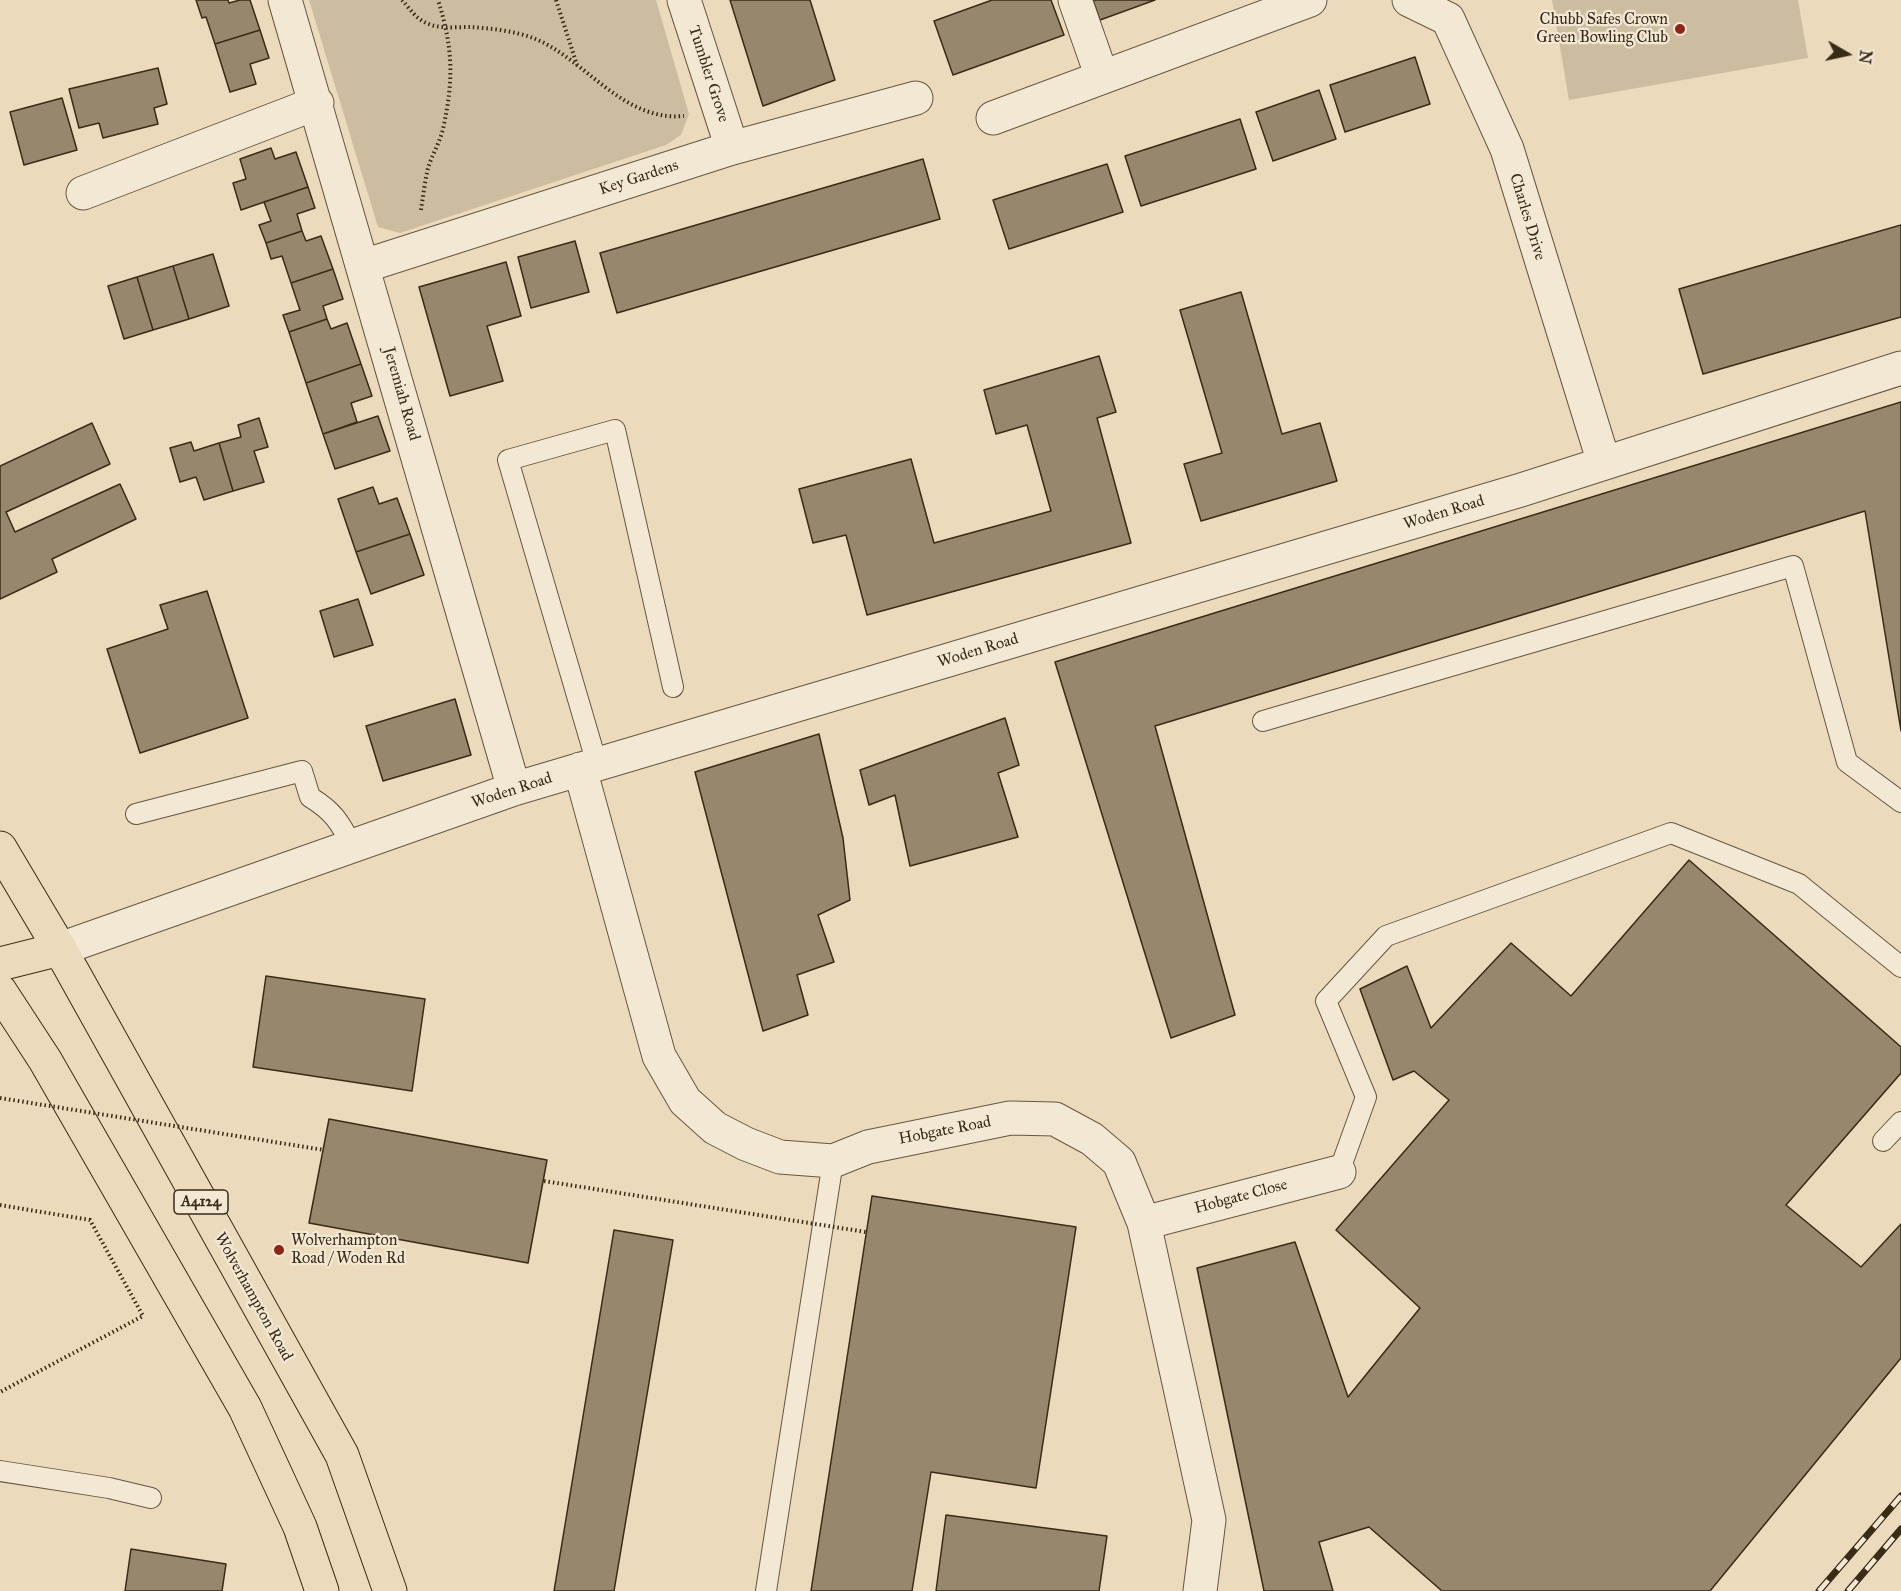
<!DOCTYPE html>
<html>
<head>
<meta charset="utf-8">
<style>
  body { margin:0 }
  #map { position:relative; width:1901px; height:1591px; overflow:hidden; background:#ebdbbc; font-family:"IM FELL Great Primer",serif }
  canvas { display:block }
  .north { position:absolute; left:1817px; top:24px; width:60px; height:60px; -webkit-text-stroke:4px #f2e8d3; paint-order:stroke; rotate:99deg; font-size:16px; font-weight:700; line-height:24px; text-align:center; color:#3a2b17 }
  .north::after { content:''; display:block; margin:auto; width:21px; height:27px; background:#3a2b17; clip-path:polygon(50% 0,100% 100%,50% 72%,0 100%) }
</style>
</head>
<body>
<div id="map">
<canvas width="1901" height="1591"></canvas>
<div class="north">N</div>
</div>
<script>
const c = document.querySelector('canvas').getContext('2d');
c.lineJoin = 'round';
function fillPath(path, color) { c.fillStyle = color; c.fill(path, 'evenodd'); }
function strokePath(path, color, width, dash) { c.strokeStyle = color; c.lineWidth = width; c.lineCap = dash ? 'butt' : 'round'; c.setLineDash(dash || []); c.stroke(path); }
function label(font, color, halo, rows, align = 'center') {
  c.font = font + ' "IM FELL Great Primer",serif'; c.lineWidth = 4.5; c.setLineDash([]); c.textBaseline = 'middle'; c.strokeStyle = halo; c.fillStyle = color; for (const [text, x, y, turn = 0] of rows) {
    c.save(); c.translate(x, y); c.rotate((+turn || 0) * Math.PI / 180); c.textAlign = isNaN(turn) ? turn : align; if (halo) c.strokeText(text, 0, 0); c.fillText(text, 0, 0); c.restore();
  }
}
fillPath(new Path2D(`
  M309,0H656L689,114L681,135L666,145L400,233L378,227Z
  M1552,0H1798L1808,58L1569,100Z`), '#cdbda0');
const building = new Path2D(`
  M196,0H228L229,3L240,0H250L260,30L215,44L206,17L202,18Z
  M730,0H810L835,80L763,106Z
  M992,0H1051L1064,35L953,75L934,21Z
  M1093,0H1155L1100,20Z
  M260,30L269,58L250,64L256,84L230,92L215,44Z
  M1415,57L1430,104L1345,132L1330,85Z
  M158,68L167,104L154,108L158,124L103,138L99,123L79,128L69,89Z
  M1319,90L1336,139L1273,161L1256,112Z
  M62,98L77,150L24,165L10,112Z
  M1240,119L1256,169L1141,206L1125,156Z
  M271,148L275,159L296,152L308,187L241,210L233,183L246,179L240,159Z
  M923,159L940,219L617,313L600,253Z
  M1107,164L1123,212L1009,249L993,200Z
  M308,187L315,208L297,214L302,231L266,243L259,225L271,221L264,202Z
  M1901,225V317L1703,374L1679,289Z
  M302,231L306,241L321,236L333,269L291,283L282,256L271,259L266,243Z
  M575,241L589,292L531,308L518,257Z
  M213,254L229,306L189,319L173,266Z
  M506,262L521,316L487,326L503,381L450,396L419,287Z
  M173,266L189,319L153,330L137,277Z
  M333,269L343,299L323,306L327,319L289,332L283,315L300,310L291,283Z
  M137,277L153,330L124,339L108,286Z
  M1241,292L1282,434L1320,423L1337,481L1201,521L1184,464L1222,453L1180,310Z
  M327,319L331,329L347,323L361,364L306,383L289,332Z
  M1099,356L1116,412L1097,418L1131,543L867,615L846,535L813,543L799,489L911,459L934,543L1051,511L1027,425L996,434L984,390Z
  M361,364L372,396L351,403L357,422L323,434L306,383Z
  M1901,402V731L1865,511L1155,726L1235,1015L1171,1038L1055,662Z
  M378,416L390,451L335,469L323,434Z
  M259,418L268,447L254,451L264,482L233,491L219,443L241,437L238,425Z
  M92,423L110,464L6,512L15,532L120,484L136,519L52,559L57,572L0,599V466Z
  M191,442L194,451L219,443L233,491L204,500L196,477L180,482L170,448Z
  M373,487L379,504L397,498L410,534L356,552L338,499Z
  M410,534L424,575L371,594L356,552Z
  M207,591L248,718L140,753L107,649L168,629L160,605Z
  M358,599L373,645L334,657L320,611Z
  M455,699L471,755L383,781L366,726Z
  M1005,718L1019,765L998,773L1018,837L910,866L895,795L869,805L860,770Z
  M819,734L843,838L850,900L818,915L834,962L797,975L808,1015L763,1031L695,772Z
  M1689,860L1901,1047V1073L1786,1205L1861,1267L1901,1224V1358L1710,1591H1442L1369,1527L1319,1542L1333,1591H1264L1197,1268L1295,1242L1348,1397L1420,1308L1336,1230L1449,1100L1414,1071L1393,1080L1360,989L1407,966L1431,1028L1511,943L1571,996Z
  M266,976L425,999L412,1091L253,1067Z
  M329,1119L547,1160L528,1263L309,1223Z
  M872,1196L1076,1227L1036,1488L931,1472L912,1591H811Z
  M614,1230L673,1240L614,1591H554Z
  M946,1515L1107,1536L1099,1591H936Z
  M131,1549L226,1564L222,1591H125Z`);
fillPath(building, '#96876d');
strokePath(building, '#3a2b17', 1.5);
const lane = new Path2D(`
  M1263,721L1793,566L1847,762L1901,802
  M597,764L508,460L615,430L673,687
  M136,814L302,771L310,797C333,811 340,822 352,846
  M1883,1141L1901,1122
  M1339,1172L1366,1097L1326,1001L1386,936L1671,833L1799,884L1901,967
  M0,1471L109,1488L151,1498
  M766,1591L833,1161`);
const street = new Path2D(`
  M285,0L514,789
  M684,0L732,148
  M1075,0L1102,77
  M1409,0L1448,19L1507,149L1604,463
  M993,118L1310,0
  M83,193L317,103
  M364,266L732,148L916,98
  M580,769L659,1056L685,1101L715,1128L746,1144L780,1157L833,1161L868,1147L1010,1118L1055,1119L1092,1139L1119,1162L1144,1223L1209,1520L1200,1591
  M60,949L514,789L1521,490L1901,368
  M1144,1223L1339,1172`);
const primary = new Path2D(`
  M0,848L60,949L342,1455L390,1591
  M0,964L60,949
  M0,991L45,1060L245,1408L300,1527L322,1591`);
strokePath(lane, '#665740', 22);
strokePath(street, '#665740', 35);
strokePath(primary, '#3a2b17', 35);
strokePath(new Path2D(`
  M402,0C408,6 413,15 421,20C436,30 453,27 469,27C489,28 514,31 533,38C585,58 622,122 684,116
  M556,0L577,65
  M421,210C423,196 425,181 428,168C432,155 440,142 443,129C454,79 453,48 438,0
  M0,1205L90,1220L143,1316L0,1392`), '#3a2b17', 4, [1.5, 3]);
strokePath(lane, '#f2e8d3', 20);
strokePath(street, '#f2e8d3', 33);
strokePath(primary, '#ebdbbc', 33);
const rail = new Path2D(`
  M1819,1591L1901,1496
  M1848,1591L1901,1529`);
strokePath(rail, '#3a2b17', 7);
strokePath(rail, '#f2e8d3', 4.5, [14]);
strokePath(new Path2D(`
  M0,1098L324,1150
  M544,1181L866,1232`), '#3a2b17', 4, [1.5, 3]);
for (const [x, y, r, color] of [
  [1680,29,6,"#8f2418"],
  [279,1250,6,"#8f2418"]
]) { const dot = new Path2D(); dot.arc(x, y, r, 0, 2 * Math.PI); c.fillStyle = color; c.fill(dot); strokePath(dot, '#f2e8d3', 2); }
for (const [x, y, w] of [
  [201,1202,54]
]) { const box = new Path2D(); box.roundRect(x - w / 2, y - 12, w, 24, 4.5); c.fillStyle = '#f2e8d3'; c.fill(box); strokePath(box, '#3a2b17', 1.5); }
label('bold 15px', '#3a2b17', null, [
  ["A4124",201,1202]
]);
label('16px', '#3a2b17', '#f2e8d3', [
  ["Chubb Safes Crown",1668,20],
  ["Green Bowling Club",1668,38],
  ["Wolverhampton",291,1241,"left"],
  ["Road / Woden Rd",291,1259,"left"]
], 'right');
label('16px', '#3a2b17', '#f2e8d3', [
  ["Tumbler Grove",708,74,72],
  ["Key Gardens",639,178,-18],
  ["Charles Drive",1527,217,73],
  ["Jeremiah Road",401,394,74],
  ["Woden Road",1444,513,-17],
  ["Woden Road",978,651,-17],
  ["Woden Road",512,791,-18],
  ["Hobgate Road",945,1131,-11],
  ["Hobgate Close",1241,1197,-15],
  ["Wolverhampton Road",253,1297,61]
]);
</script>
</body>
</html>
